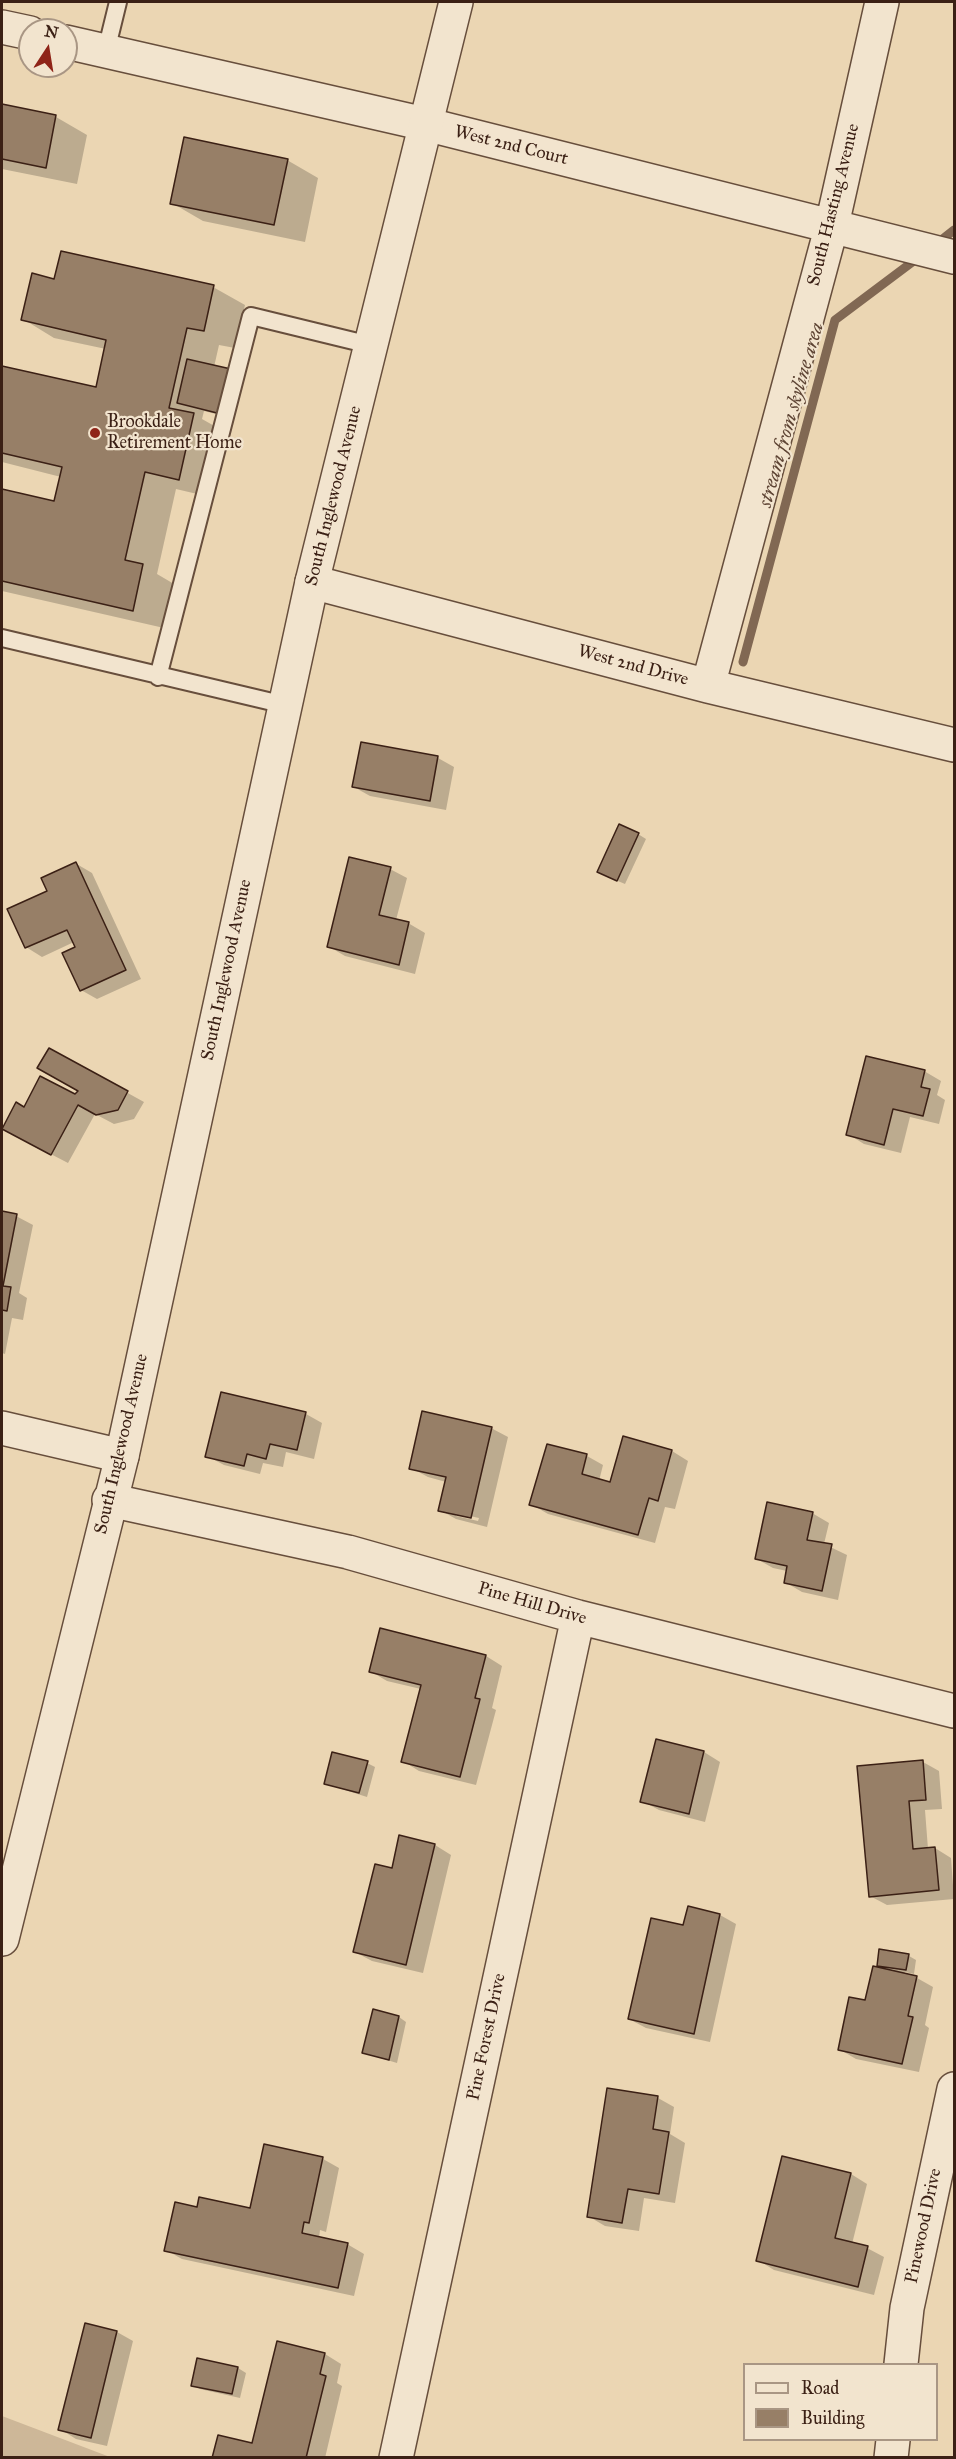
<!DOCTYPE html>
<html>
<head>
<meta charset="utf-8">
<style>
  body { margin:0 }
  #map { position:relative; width:956px; height:2459px; overflow:hidden; background:#ebd6b3; font-family:"IM FELL Great Primer",serif }
  canvas { display:block }
  .frame { position:absolute; inset:0; border:3px solid #3b2015; pointer-events:none }
  .legend { position:absolute; left:743px; top:2363px; width:195px; height:78px; box-sizing:border-box; background:#f2e4ce; border:2px solid #a99684; margin:0; padding:8px 10px; list-style:none; font-size:18px; color:#3b2015 }
  .legend li { display:flex; align-items:center; gap:12px; height:30px }
  .legend b { width:30px; border:2px solid #a99684 }
  .north { position:absolute; left:18px; top:18px; width:60px; height:60px; box-sizing:border-box; background:#f2e4ce; border:2px solid #a99684; border-radius:50%; rotate:12deg; font-size:16px; font-weight:700; line-height:24px; text-align:center; color:#3b2015 }
  .north::after { content:''; display:block; margin:auto; width:21px; height:27px; background:#8f2418; clip-path:polygon(50% 0,100% 100%,50% 72%,0 100%) }
</style>
</head>
<body>
<div id="map">
<canvas width="956" height="2459"></canvas>
<div class="frame"></div>
<ul class="legend">
<li><b style="height:8px;background:#f2e4ce"></b>Road</li>
<li><b style="height:16px;background:#977f67"></b>Building</li>
</ul>
<div class="north">N</div>
</div>
<script>
const c = document.querySelector('canvas').getContext('2d');
c.lineJoin = 'round';
function fillPath(path, color) { c.fillStyle = color; c.fill(path, 'evenodd'); }
function strokePath(path, color, width, dash) { c.strokeStyle = color; c.lineWidth = width; c.lineCap = dash ? 'butt' : 'round'; c.setLineDash(dash || []); c.stroke(path); }
function label(font, color, halo, rows, align = 'center') {
  c.font = font + ' "IM FELL Great Primer",serif'; c.lineWidth = 4.5; c.setLineDash([]); c.textBaseline = 'middle'; c.strokeStyle = halo; c.fillStyle = color; for (const [text, x, y, turn = 0] of rows) {
    c.save(); c.translate(x, y); c.rotate((+turn || 0) * Math.PI / 180); c.textAlign = isNaN(turn) ? turn : align; if (halo) c.strokeText(text, 0, 0); c.fillText(text, 0, 0); c.restore();
  }
}
fillPath(new Path2D(`
  M2,2416L110,2457H2Z`), '#cdb798');
fillPath(new Path2D(`
  M2,106L56,117L87,135L77,184L2,169Z
  M287,160L318,178L305,242L203,221L172,203Z
  M56,280L213,287L245,305L235,348L219,345L214,367L228,417L204,411L202,419L225,432L210,497L176,489L157,574L174,584L164,628L2,591V491L55,503L61,477L2,462V367L97,389L106,349L54,338L23,319Z
  M438,758L454,767L446,810L370,796L354,787Z
  M638,834L646,839L625,884L606,876Z
  M75,863L92,873L141,979L97,999L81,990L74,942L42,957L26,947L49,892Z
  M390,869L407,878L396,920L408,923L425,933L415,974L345,956L328,946Z
  M50,1050L144,1102L134,1119L114,1124L95,1114L68,1163L20,1138L25,1109L75,1096L80,1091Z
  M924,1071L941,1081L937,1095L945,1100L939,1124L910,1117L901,1153L864,1144L848,1134Z
  M2,1213L16,1216L33,1225L19,1293L27,1298L23,1320L12,1318L5,1354L2,1353Z
  M222,1394L306,1414L322,1423L314,1459L286,1452L283,1467L263,1463L260,1474L224,1465L207,1456Z
  M491,1428L508,1437L487,1527L456,1519L440,1510L446,1482L428,1477L411,1468ZM456,1513L479,1518L478,1521L456,1516Z
  M548,1446L587,1456L603,1465L599,1481L611,1484L672,1451L688,1461L675,1509L665,1507L655,1543L548,1514L531,1504Z
  M812,1513L829,1523L824,1544L847,1555L838,1600L802,1592L785,1582L787,1571L773,1568L757,1559Z
  M381,1630L486,1656L502,1666L492,1708L496,1710L476,1785L419,1771L403,1761L421,1689L387,1681L370,1671Z
  M657,1740L704,1752L720,1762L705,1822L659,1810L642,1801Z
  M923,1762L939,1771L942,1809L925,1810L928,1849L935,1848L951,1858L954,1899L887,1905L870,1896Z
  M367,1763L375,1767L367,1797L326,1784Z
  M401,1837L435,1845L451,1855L423,1973L372,1961L355,1952L393,1870Z
  M720,1915L736,1924L710,2042L646,2028L629,2019L685,1927Z
  M909,1956L916,1960L914,1974L905,1972L904,1975L917,1978L933,1987L925,2025L929,2028L919,2072L856,2059L839,2049L888,1970L878,1965Z
  M399,2017L406,2022L397,2063L364,2053Z
  M608,2089L658,2098L674,2107L670,2134L685,2143L675,2203L644,2198L639,2231L605,2226L588,2216Z
  M265,2146L323,2159L339,2168L326,2232L320,2230L319,2238L347,2244L364,2254L354,2296L182,2259L166,2250L198,2209L251,2210Z
  M783,2158L851,2174L867,2184L852,2244L867,2248L884,2257L874,2295L774,2270L758,2260Z
  M86,2324L117,2332L133,2341L107,2446L76,2439L60,2429Z
  M278,2343L325,2354L341,2364L337,2383L342,2386L325,2458H214L253,2445Z
  M198,2360L238,2368L246,2373L240,2398L200,2389L193,2385Z`), '#0003');
strokePath(new Path2D(`
  M935,245L954,230
  M743,662L835,320L919,257`), '#816853', 9);
const building = new Path2D(`
  M2,104L56,115L46,168L2,159Z
  M184,137L288,159L274,225L170,204Z
  M61,251L214,285L204,331L187,328L169,408L194,413L179,480L145,472L125,560L143,564L133,611L2,581V489L54,501L62,467L2,453V366L96,387L106,340L21,320L32,273L54,279Z
  M187,359L231,369L221,414L177,403Z
  M361,742L438,756L430,801L352,787Z
  M619,824L639,833L617,881L597,872Z
  M349,857L391,867L379,915L409,922L399,965L327,947Z
  M76,862L126,970L80,991L62,953L75,947L67,930L25,948L7,909L47,891L41,878Z
  M49,1048L128,1091L118,1110L96,1115L78,1105L51,1155L2,1129L16,1102L24,1107L40,1076L75,1094L78,1091L37,1068Z
  M866,1056L925,1070L921,1087L930,1089L923,1116L893,1109L884,1145L846,1135Z
  M2,1211L17,1214L3,1286L11,1287L7,1311L2,1310Z
  M221,1392L306,1412L297,1450L270,1444L266,1459L247,1454L244,1466L205,1457Z
  M422,1411L492,1427L471,1518L438,1511L446,1477L409,1469Z
  M623,1436L672,1450L658,1501L649,1498L638,1535L529,1505L547,1444L587,1454L582,1474L610,1482Z
  M767,1502L813,1512L807,1540L832,1544L822,1591L784,1583L787,1566L755,1559Z
  M380,1628L486,1655L475,1698L480,1699L460,1777L401,1762L421,1685L369,1672Z
  M656,1739L704,1751L689,1814L640,1802Z
  M332,1752L368,1761L359,1793L324,1784Z
  M923,1760L926,1800L909,1801L913,1849L935,1847L939,1890L869,1897L857,1766Z
  M399,1835L435,1844L406,1965L353,1952L375,1864L392,1868Z
  M688,1906L720,1914L694,2034L628,2019L651,1918L683,1925Z
  M879,1949L909,1954L906,1970L877,1966Z
  M873,1966L917,1976L908,2016L913,2017L902,2064L838,2050L849,1997L865,2000Z
  M373,2009L399,2016L389,2060L362,2053Z
  M607,2088L658,2096L653,2129L669,2132L659,2194L628,2189L622,2223L587,2217Z
  M264,2144L323,2157L309,2223L304,2222L302,2233L348,2243L338,2288L164,2251L175,2202L197,2207L199,2197L250,2208Z
  M782,2156L851,2173L835,2238L868,2246L858,2287L756,2261Z
  M85,2323L117,2331L91,2438L58,2430Z
  M277,2341L325,2353L320,2374L326,2376L306,2458H212L218,2435L252,2443Z
  M197,2358L238,2367L232,2394L191,2386Z`);
fillPath(building, '#977f67');
strokePath(building, '#3b2015', 1.5);
const service = new Path2D(`
  M106,51L118,2
  M2,638L285,705
  M158,677L251,316L370,345`);
const minor = new Path2D(`
  M2,27L30,33
  M66,42L425,124L954,257
  M312,582L708,686L954,745
  M708,686L832,225L882,2
  M2,1428L122,1456
  M109,1500L348,1552L578,1617L954,1711
  M901,2364L907,2308L954,2089
  M396,2458L578,1617
  M891,2458L893,2440`);
const tertiary = new Path2D(`
  M2,1939L122,1456L312,582L456,2`);
strokePath(service, '#674e3c', 20);
strokePath(minor, '#674e3c', 36);
strokePath(tertiary, '#674e3c', 36);
strokePath(service, '#f2e4ce', 16);
strokePath(minor, '#f2e4ce', 33);
strokePath(tertiary, '#f2e4ce', 33);
for (const [x, y, r, color] of [
  [95,433,6,"#8f2418"]
]) { const dot = new Path2D(); dot.arc(x, y, r, 0, 2 * Math.PI); c.fillStyle = color; c.fill(dot); strokePath(dot, '#f2e4ce', 2); }
label('18px', '#3b2015', '#f2e4ce', [
  ["West 2nd Court",511,146,14],
  ["South Hasting Avenue",834,205,-76],
  ["South Inglewood Avenue",334,496,-76],
  ["West 2nd Drive",633,666,15],
  ["South Inglewood Avenue",227,970,-78],
  ["South Inglewood Avenue",122,1444,-77],
  ["Pine Hill Drive",532,1604,16],
  ["Pine Forest Drive",487,2037,-78],
  ["Pinewood Drive",924,2226,-78]
]);
label('18px', '#3b2015', '#f2e4ce', [
  ["Brookdale",107,423],
  ["Retirement Home",107,444]
], 'left');
label('italic 20px', '#5e4434', '#f2e4ce', [
  ["stream from skyline area",792,415,-74]
]);
</script>
</body>
</html>
